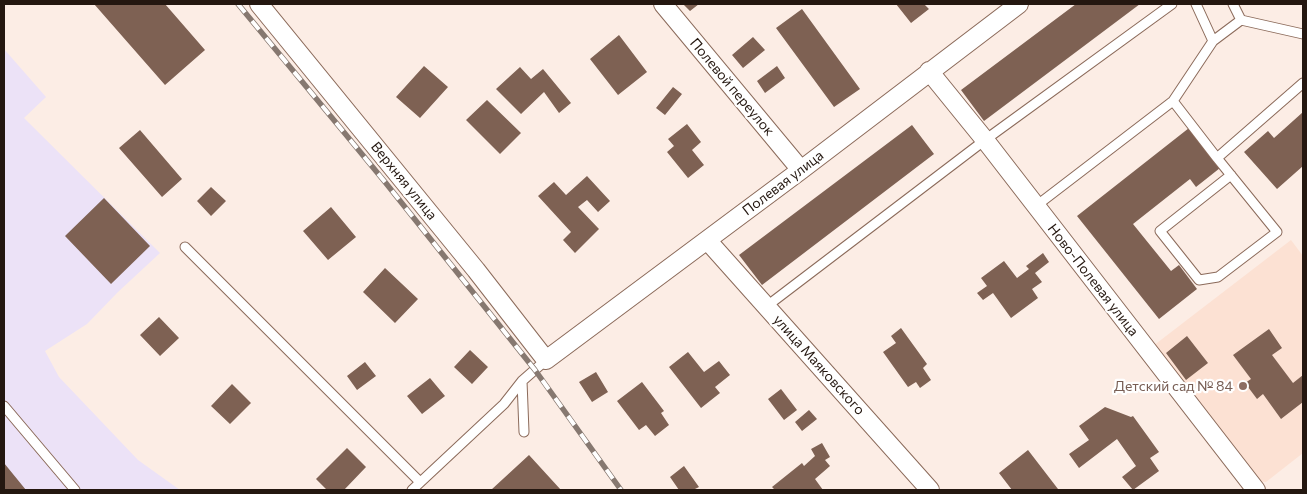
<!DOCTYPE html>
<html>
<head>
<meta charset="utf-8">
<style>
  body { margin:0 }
  #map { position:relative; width:1307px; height:494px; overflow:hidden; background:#fcede5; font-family:Commissioner,sans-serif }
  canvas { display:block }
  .frame { position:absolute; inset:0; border:5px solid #241710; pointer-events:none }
</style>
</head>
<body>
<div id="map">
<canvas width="1307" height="494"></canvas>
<div class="frame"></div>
</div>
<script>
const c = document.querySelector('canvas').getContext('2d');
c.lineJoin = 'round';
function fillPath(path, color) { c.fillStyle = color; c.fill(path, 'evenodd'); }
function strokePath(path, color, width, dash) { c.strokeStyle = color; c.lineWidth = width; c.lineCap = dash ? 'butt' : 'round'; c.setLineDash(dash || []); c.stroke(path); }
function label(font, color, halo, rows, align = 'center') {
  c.font = font + ' Commissioner,sans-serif'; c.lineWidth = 4.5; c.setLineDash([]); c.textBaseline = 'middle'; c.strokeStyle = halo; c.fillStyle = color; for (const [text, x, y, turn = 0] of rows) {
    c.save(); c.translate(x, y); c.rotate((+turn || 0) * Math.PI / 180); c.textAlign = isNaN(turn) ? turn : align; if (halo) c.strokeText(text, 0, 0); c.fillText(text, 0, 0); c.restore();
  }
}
fillPath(new Path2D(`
  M1291,240L1303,256V453L1266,482L1255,481L1153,346Z`), '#fce1d3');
fillPath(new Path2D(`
  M4,49L46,97L24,118L160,253L118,292L87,324L45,351L59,377L138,460L180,490H4Z`), '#ece2f7');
fillPath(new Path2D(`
  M94,4H165L205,50L165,85Z
  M683,4H699L690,11Z
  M896,4H924L929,9L911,23Z
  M1076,4H1140L984,121L961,90Z
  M802,9L860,89L834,107L776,28Z
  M619,35L647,72L618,95L590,59Z
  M753,37L765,50L743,68L732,55Z
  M424,66L448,87L420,118L396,97Z
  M777,66L785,78L765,93L757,81Z
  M520,67L531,79L543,69L571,103L559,113L544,92L521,114L496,89Z
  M673,87L682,94L665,115L656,108Z
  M487,100L521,133L500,154L466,120Z
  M1303,112V166L1277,189L1244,152L1268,131L1274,138Z
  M687,124L701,142L692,150L704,165L688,178L667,152L674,146L668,139Z
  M912,125L934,154L762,285L739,255Z
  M1189,128L1220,168L1196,187L1190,179L1133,224L1171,271L1179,265L1197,289L1159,319L1077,216Z
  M140,130L182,179L162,197L119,148Z
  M587,176L610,201L598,212L587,200L578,207L599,229L575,253L563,240L571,232L538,196L554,182L566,195Z
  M211,187L226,201L211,216L197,201Z
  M104,198L150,246L111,284L65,236Z
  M331,207L356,237L328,260L303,231Z
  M1043,253L1049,262L1035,273L1042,282L1032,289L1038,298L1011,318L993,293L983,300L977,293L987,286L981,278L1004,261L1017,278L1029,269L1026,266Z
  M385,268L418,299L395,323L363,292Z
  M159,317L179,338L160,356L140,335Z
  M901,328L927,364L923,368L931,380L920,388L916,382L908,387L883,352L896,343L891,336Z
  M1269,329L1282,348L1272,355L1293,383L1303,375V402L1281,419L1263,394L1257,399L1245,383L1251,379L1233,355Z
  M1187,336L1208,363L1186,380L1166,353Z
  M470,350L488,367L472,384L454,367Z
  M688,352L704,372L719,361L730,375L715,387L720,393L701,408L669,367Z
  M365,362L376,376L357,390L347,376Z
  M596,372L608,392L592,402L579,382Z
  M430,378L445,396L422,414L407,396Z
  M642,382L664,411L661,413L669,425L655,436L646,425L639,430L617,401Z
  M232,384L251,403L230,424L211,406Z
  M781,389L797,410L784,420L768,399Z
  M1105,407L1131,417L1133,416L1159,452L1150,458L1159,471L1133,490L1122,477L1136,466L1117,439L1079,468L1069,454L1089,440L1079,426Z
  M809,410L817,419L802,431L795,422Z
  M822,443L830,457L825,460L830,466L815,479L823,490H775L772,487L802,463L804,466L815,456L811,449Z
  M347,448L366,467L344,490H327L316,479Z
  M1028,450L1058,489L1057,490H1012L999,473Z
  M529,455L561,490H491Z
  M4,463L26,490H4Z
  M684,466L699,487L693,490H679L670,477Z`), '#7e6153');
const lane = new Path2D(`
  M1233,4L1241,20
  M1213,41L1241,20L1303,34
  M1173,101L1213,41L1196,4
  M1217,158L1277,232L1218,277L1199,280L1160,231L1231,175
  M1036,206L1173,101L1217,158L1303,83
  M185,247L420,482
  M767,306L985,140L1172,4
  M522,381L524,432
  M4,406L75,490
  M412,490L504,404L522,381L546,360`);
const street = new Path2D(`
  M259,4L476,270L546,360L801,170L1019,4
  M663,4L801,170
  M929,71L985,140L1256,490
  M707,240L930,490`);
strokePath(lane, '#8b6a5a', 11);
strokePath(street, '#8b6a5a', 20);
strokePath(lane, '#fff', 9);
strokePath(street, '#fff', 18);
const rail = new Path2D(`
  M238,4L385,182L535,370L621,490`);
strokePath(rail, '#867870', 5.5);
strokePath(rail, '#fff', 4, [11]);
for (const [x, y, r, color] of [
  [1243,386,5,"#8d6e63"]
]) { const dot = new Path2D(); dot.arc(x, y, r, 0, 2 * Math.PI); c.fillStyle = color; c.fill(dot); strokePath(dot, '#fff', 2); }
label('14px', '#241710', '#fff', [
  ["Полевой переулок",732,87,50],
  ["Верхняя улица",404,181,51],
  ["Полевая улица",783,183,-37],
  ["Ново-Полевая улица",1093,280,52],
  ["улица Маяковского",819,365,48]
]);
label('14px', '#785e54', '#fff', [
  ["Детский сад № 84",1233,386]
], 'right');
</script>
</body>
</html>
